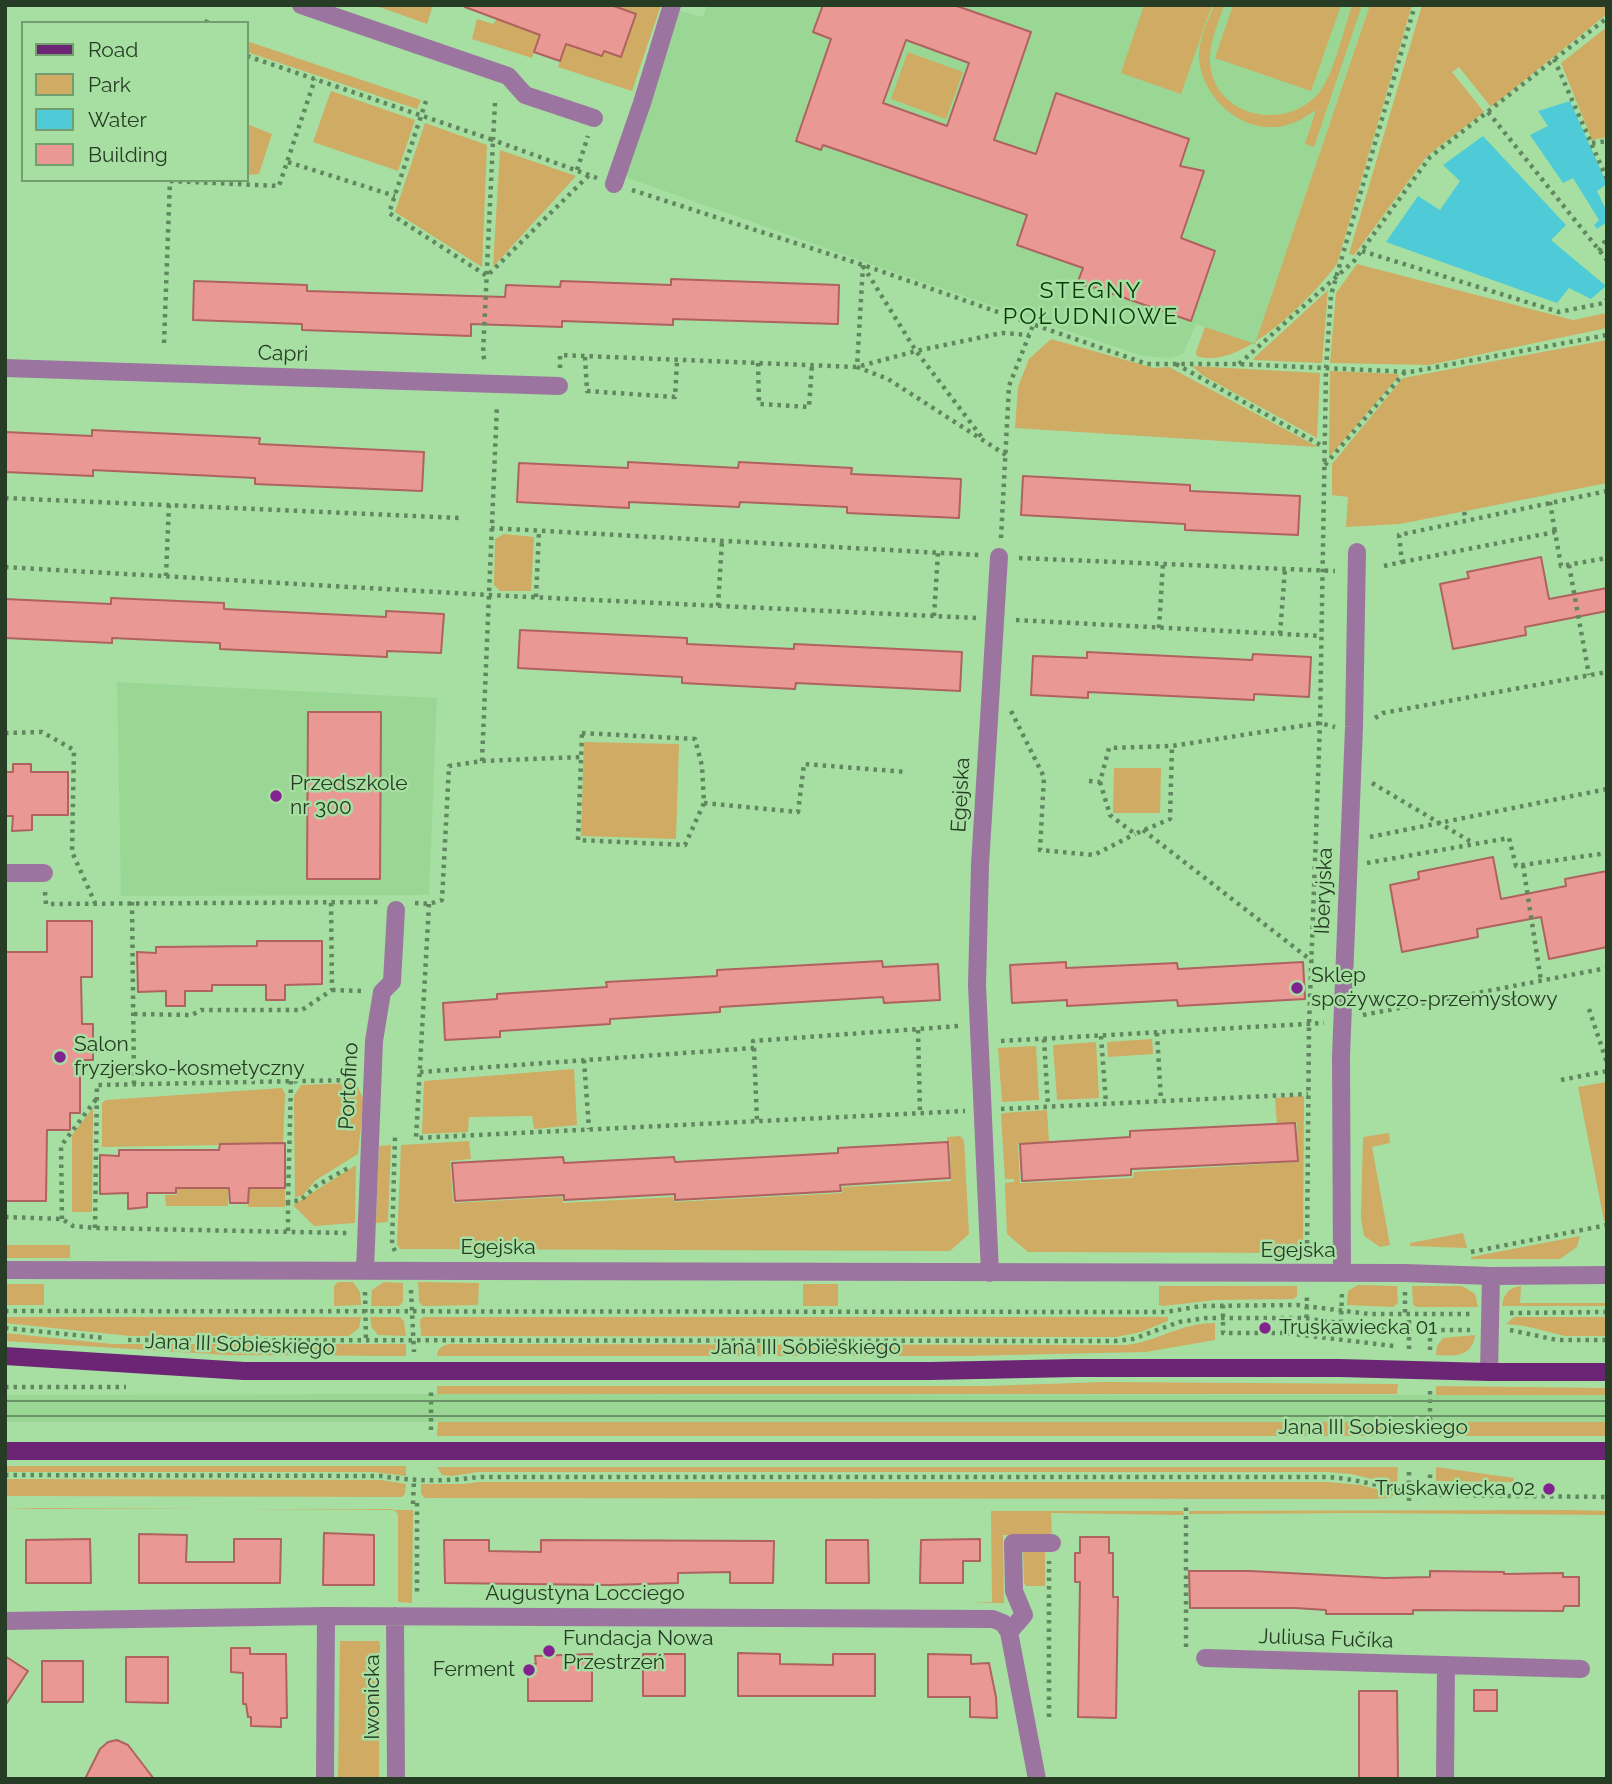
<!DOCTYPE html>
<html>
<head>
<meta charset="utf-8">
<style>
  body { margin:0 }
  #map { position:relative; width:1612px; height:1784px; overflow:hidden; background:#a7dfa3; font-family:Raleway,sans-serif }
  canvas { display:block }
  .frame { position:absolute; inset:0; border:7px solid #263c24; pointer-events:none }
  .legend { position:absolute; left:21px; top:21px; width:228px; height:161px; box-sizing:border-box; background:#a7dfa3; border:2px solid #739e70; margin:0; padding:9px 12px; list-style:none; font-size:21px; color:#263c24 }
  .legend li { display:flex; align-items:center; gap:14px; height:35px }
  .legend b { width:35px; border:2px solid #739e70 }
</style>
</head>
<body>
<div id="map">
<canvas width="1612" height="1784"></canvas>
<div class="frame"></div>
<ul class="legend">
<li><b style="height:9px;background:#6c2575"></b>Road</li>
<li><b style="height:19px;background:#cfab64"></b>Park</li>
<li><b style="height:19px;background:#4ecbd6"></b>Water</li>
<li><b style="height:19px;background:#ea9893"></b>Building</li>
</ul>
</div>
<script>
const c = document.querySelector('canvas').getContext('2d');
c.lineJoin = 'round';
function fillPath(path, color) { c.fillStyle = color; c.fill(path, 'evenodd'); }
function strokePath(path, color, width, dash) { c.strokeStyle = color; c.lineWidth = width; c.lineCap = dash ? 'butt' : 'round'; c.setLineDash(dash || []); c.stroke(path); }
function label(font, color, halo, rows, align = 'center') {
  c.font = font + ' Raleway,sans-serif'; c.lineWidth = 5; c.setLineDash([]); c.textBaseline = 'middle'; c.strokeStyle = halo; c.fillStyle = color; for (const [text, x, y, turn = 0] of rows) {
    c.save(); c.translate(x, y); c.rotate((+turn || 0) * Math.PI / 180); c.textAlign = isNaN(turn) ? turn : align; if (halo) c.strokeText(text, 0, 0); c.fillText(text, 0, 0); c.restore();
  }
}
fillPath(new Path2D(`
  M707,5H1370L1255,345L1196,324L1183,354L1171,358L1143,356L899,274L628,178L624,171L680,11L703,17Z
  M117,682L437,698L429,895L121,896Z
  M405,1394L1607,1395V1422H5V1395Z`), '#9ad795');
fillPath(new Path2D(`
  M374,5H433L427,24Z
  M611,5H661L632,91L558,67L566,44L601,56L604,51L621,56L636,14Z
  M1144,5H1212L1181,94L1121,73Z
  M1214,5H1224C1218,24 1209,43 1210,63C1214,116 1283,132 1317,95C1333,78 1344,29 1352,5H1362L1314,147L1305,144L1316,110C1307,116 1298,122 1287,125C1245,137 1202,99 1199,58C1198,40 1208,21 1214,5Z
  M1233,5H1341L1311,91L1215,58Z
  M1370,5H1412L1337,264C1313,296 1241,372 1197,356L1196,352L1205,327L1255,344Z
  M1422,5H1607V14L1491,107L1459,67L1452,72L1484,112L1427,156L1354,255L1349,254Z
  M500,15L532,26L530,32L540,35L532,58L472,39L477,19L493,24Z
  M1607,27V137L1592,140L1561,63Z
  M247,41L421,100L417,109L247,52Z
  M908,52L963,72L946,119L891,99Z
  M331,91L415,120L398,171L313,142Z
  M425,123L487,145L482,267L395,212Z
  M247,124L272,134L259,174L247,175Z
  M500,150L576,176L493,267Z
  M1357,264L1573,320L1607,313V328L1429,365L1330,363L1336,293Z
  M1328,290L1322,363L1253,360L1255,357Z
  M1051,339L1154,368L1169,367L1318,447L1015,428L1018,387L1029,359Z
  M1607,340V483L1400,524L1346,527L1348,497L1332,495V464L1403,378Z
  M1192,366L1320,373L1317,438L1202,375Z
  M1330,371L1398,374L1399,376L1329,457Z
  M504,534L534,537L531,591H500L494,585L495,539Z
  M584,742L679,744L676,839L581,836Z
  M1114,768H1161L1160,813H1113Z
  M1152,1039L1153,1054L1108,1057L1107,1042Z
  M1096,1042L1099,1098L1057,1100L1053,1045Z
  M1036,1046L1039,1100L1002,1102L998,1048Z
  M574,1069L577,1125L534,1129L532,1116L469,1117L468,1132L422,1134L424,1081Z
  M1606,1082L1607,1220L1604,1221L1578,1087Z
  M356,1083L364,1100L358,1154L316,1180L302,1196L295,1197L294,1096L301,1085Z
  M282,1088L285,1094L283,1144L102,1147V1103L106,1100Z
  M1304,1096L1303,1245L1296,1253L1028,1252L1007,1234L1005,1183L1014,1182V1179H1005L1001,1115L1003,1113L1047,1110L1049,1142L1018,1144L1020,1183L1133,1178L1134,1172L1298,1162L1297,1123L1277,1124L1275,1098Z
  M93,1108L92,1212H72V1135Z
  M1389,1133L1390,1143L1372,1147L1390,1245L1380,1247L1364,1236L1361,1218L1363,1137Z
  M960,1136L964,1140L969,1234L950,1251L400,1249L397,1245L401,1145L469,1141L471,1159L450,1161L453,1203L562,1197L563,1203L673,1197L674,1202L842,1193L843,1187L951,1181L950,1142H947V1137Z
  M391,1145L388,1222L376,1223L379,1146Z
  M356,1165L355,1223L314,1226L293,1205Z
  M249,1188H285V1207H248Z
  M177,1189H228V1206H166L165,1195H177Z
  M1463,1233L1467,1248L1410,1246V1243Z
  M1580,1236L1577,1247L1560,1259H1471V1257Z
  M5,1245H70V1258H5Z
  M338,1282H353L360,1292L361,1305L334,1306V1286Z
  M384,1282L403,1283V1302L399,1306H371L372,1290Z
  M418,1282L479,1283L478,1305L423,1306L419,1302Z
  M5,1284H44V1305H5Z
  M803,1284H838V1306H803Z
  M1358,1285L1397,1286L1398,1303L1393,1307L1347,1305L1348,1291Z
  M1159,1286H1297V1296L1293,1299L1215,1300L1163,1306L1159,1305Z
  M1412,1286H1462L1475,1294L1478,1307H1416L1413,1304Z
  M1521,1286L1520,1303H1607V1306H1502C1503,1295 1509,1287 1521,1286Z
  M5,1317H361L359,1328L349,1336H130L5,1323Z
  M370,1317H400L404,1321L406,1336L378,1335L372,1328Z
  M423,1317H1168V1321L1141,1332L1116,1337L421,1336L420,1320Z
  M1514,1317H1607V1336H1565L1525,1326L1506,1324Z
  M1215,1323V1340L1146,1352L965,1356H437C437,1348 443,1345 450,1344L1126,1345C1159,1341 1180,1323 1215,1323Z
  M5,1333L112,1344H406V1356L227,1355L5,1341Z
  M1475,1335C1472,1358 1454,1356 1436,1355L1437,1346L1443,1338Z
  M1104,1382L1398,1384L1397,1394H437V1386H985Z
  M1436,1386L1607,1388V1395H1436Z
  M438,1422H1397V1436H437Z
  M1436,1422H1607V1436H1436Z
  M5,1466H406V1476L374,1472H5Z
  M437,1467H1398L1397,1485L1351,1474L1328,1472H478L452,1476L442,1475Z
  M1436,1467L1514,1478L1513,1482L1436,1481Z
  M5,1479L381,1480L406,1484L405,1494L402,1497L5,1496Z
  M478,1482H1328L1361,1485L1395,1494L1390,1498L1368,1499L425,1498L421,1494V1484H464Z
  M36,1508L413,1510L412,1603L398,1602V1514L393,1509H5Z
  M991,1511H1183L1184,1515L1051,1513L1052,1538L1003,1535L1004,1603H972L992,1602Z
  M1189,1511L1571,1510L1607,1511V1515L1363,1513L1189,1514Z
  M1045,1548V1586H1026L1024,1583L1023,1551Z
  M340,1641H379L380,1644L379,1779H338Z`), '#cfab64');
fillPath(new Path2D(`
  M1570,101L1607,184L1597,191L1607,212V222L1597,229L1594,225L1599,220L1573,178L1563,183L1530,135L1548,126L1538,111Z
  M1483,136L1566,225L1551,240L1606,286L1591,299L1569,288L1557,303L1386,242L1418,196L1440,210L1460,181L1443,165Z`), '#4ecbd6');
const building = new Path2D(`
  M466,5H611L636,14L621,57L604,51L602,56L566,44L560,61L534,52L540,35L465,7Z
  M823,5H954L1031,32L994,140L1036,154L1056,93L1189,139L1180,166L1204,171L1181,238L1215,251L1191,321L1096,288L1077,284L1083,268L1017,245L1027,215L823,145L821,150L796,141L831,39L813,32ZM906,40L969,63L947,126L883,103Z
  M671,279L839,285L838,324L673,319V325L562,321V327L471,324V336L302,330V324L193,320L194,281L307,285V291L505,297L506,285L560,287L561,281L671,285Z
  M92,430L260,438L259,444L424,452L422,491L255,484V478L235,477L93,470V476L5,472V432L92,436Z
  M628,462L738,468L739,462L852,468L851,474L961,479L959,518L847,513V507L740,502L739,507L629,502V508L517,502L519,463L628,468Z
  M1023,476L1190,485V491L1300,496L1298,535L1185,530V524L1021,515Z
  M1541,557L1549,599L1607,588V611L1525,627L1526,635L1453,649L1440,584L1469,578L1467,572Z
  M111,598L224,603V609L386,617V611L444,614L441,653L387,651V657L220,649V643L112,638V643L5,638V599L111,604Z
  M520,630L687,638V644L794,649V644L962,652L960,691L796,683L795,689L682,683V677L518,668Z
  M1087,652L1252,660L1253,654L1311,657L1309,697L1254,694V700L1088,692V698L1031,695L1033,656L1087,658Z
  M308,712H381L380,879H307Z
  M13,764H31V772H68V815H32V830L12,831L13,816H5V772H13Z
  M1493,857L1501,899L1566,886L1565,879L1607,871V947L1549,959L1541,917L1477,929L1478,937L1402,952L1390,885L1419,879L1418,872Z
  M47,921H92V977H81L82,1024H93V1060H80V1113H70V1130H47L46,1201H5V952H47Z
  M257,941H322V984L285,985V1000H266V985H212V991H185V1006H166V991L138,992L137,952L156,953V947L257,946Z
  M882,961L883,967L938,964L940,1000L884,1003L883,997L720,1007V1012L610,1019V1024L500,1031V1037L445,1040L443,1003L497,999V994L607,987L606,982L717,976V970Z
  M1066,962V968L1177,963L1178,969L1303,962L1305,999L1178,1006L1177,1000L1067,1006V1000L1012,1003L1010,965Z
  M1295,1123L1298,1161L1131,1169V1175L1022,1181L1020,1144L1130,1137V1131Z
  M948,1142L950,1178L840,1185L841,1191L675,1200V1194L564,1200V1195L455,1201L452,1163L563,1157L564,1163L674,1157L675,1162L838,1153V1148Z
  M285,1143V1188H249L248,1203H230L229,1188H176V1193H147V1207L128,1209V1193L100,1194V1155L119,1156V1150H219L220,1144Z
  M324,1533L374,1535V1585H323Z
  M139,1534L187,1535L186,1562H234V1539H281L280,1583H139Z
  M1080,1537H1109V1553H1113V1597H1118L1116,1718L1078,1717L1080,1582H1075V1553H1080Z
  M90,1539L91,1583H26V1540Z
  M980,1539V1561H963V1583H920L921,1540Z
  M444,1540H489V1551L541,1552V1540L774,1541L773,1583H730V1572L678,1573V1583L610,1585L445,1583Z
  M826,1540H868L869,1583H826Z
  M1189,1571H1250L1385,1578L1430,1577V1571L1504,1572V1574L1563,1573V1577H1579V1606H1564L1563,1611L1413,1610V1614H1326V1610L1295,1608H1190Z
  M231,1648H250V1654H286L287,1718H281V1727L251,1726V1717H248L246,1704H243V1673L231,1672Z
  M738,1653L780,1654V1664L833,1665V1654H875V1696H738Z
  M592,1654V1701H528V1664H536L535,1656Z
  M643,1654H685V1696H643Z
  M928,1654L971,1655V1664L989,1663L996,1697L997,1718L970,1717V1697H928Z
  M5,1656L28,1671L5,1706Z
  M126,1657H168V1703L126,1702Z
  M42,1661H83V1702H42Z
  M1474,1690H1497V1711H1474Z
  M1359,1691H1397L1398,1779H1359Z
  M117,1740L128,1745L154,1779H85L100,1749L108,1742Z`);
fillPath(building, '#ea9893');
strokePath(building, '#af625f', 2);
strokePath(new Path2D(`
  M206,23L209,15
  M247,56L493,140L483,354L485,362
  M1554,59L1607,179
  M426,101L389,213L487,276L589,175
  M495,103L493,140L597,178
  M1488,112L1607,260
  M1592,143L1607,141
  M288,162L395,196
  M577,170L588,136
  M170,181L279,186L315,79
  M632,190L863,265L1147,364H1238L1410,372L1607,335
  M1362,251L1559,312L1604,303L1607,299
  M1599,251L1607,238
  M863,265L857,367L888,379L1006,455
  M863,266L916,351L984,440
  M164,343L170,180
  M585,357L587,391L675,397L677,361
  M758,363L759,404L809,407L812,365
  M1176,364L1324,447
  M1239,364L1354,261L1430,157L1607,18
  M560,368V355L857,367L916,351L1002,333L1029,335
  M1325,465L1405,372
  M5,498L460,518
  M1550,502L1555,532
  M1464,512L1466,519
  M491,528L979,555
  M1001,538L1009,386L1033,325
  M1019,558L1335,571
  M1402,562L1555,532L1561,566L1607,558
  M1569,565L1589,675
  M1384,566L1402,562L1399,535L1607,491
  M5,567L488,595L976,618
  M166,576L169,504
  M536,597L539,531
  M718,606L722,541
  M934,616L938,553
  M1016,620L1321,636
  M1159,628L1163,563
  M1280,634L1285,569
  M1011,711L1044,777L1040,850L1094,855L1135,834
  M1375,718L1383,713L1607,672
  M5,733L42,732L74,750L72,852L95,903
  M582,733L695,739L702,766L704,803L685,845L578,840Z
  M482,761L497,405
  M1089,781L1100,782L1109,748L1172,746L1320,723L1335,727
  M1100,782L1110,815L1135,834L1170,819L1172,746
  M1372,783L1473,843
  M704,803L798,812L804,764L907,772
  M1143,830L1312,961
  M1370,837L1607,789
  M1367,863L1509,838L1516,866L1607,853
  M1523,865L1541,981
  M45,892L46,904L378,902
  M132,902L134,1084
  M415,903L429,904L442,900L449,766L482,761L580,757
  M429,904L416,1138L965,1111
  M332,990L362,991
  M1589,1009L1607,1063
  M134,1014L192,1015L201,1010H302L332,990L331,901
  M1363,1015L1607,968
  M918,1030L920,1113
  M1157,1033L1161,1101
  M1101,1036L1106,1103
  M1044,1039L1048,1106
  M1001,1041L1324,1023
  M754,1048L757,1121
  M584,1060L589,1129
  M420,1072L754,1048L753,1041L959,1026
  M1561,1080L1607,1071
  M291,1081L288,1202L301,1200L316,1186L348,1168
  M1001,1109L1308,1094
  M288,1202V1232
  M5,1217L62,1219L73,1226L95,1228L347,1233
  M62,1219L61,1146L97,1098
  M95,1228L97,1085L355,1080
  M395,1251L392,1244L395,1137
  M1307,1252L1309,1025L1320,723L1326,369L1331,295L1415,5
  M1471,1252L1607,1225
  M411,1290L414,1352
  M365,1292L366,1340
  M1405,1292V1315
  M1223,1305V1333H1285L1394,1346
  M5,1311L1166,1312L1201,1306L1297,1305L1369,1314H1470
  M1510,1313L1607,1312
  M1341,1323L1342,1292
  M5,1328L105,1338
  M1510,1330L1557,1340H1607
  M1306,1335L1307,1294
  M128,1340L1116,1341L1133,1339L1179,1322L1206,1318H1301L1398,1330H1470
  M1409,1349V1315
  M1430,1350V1330
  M5,1387H126
  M1430,1391V1431
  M431,1430V1390
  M1409,1472V1505
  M5,1475L381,1476C413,1481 446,1482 478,1477H1328C1363,1479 1395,1492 1430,1495L1607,1497
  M1430,1495V1471
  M417,1503V1596
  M413,1504L414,1479
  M1186,1647V1505
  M1049,1717V1561`), '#61875f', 4.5, [3.5, 5]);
strokePath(new Path2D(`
  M301,5L508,76L525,95L594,118
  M614,184L642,103L672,5
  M5,368L559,386
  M5,873H44
  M5,1270L1405,1273L1491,1276L1607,1275
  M365,1270L374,1041L382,992L392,982L396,910
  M990,1273L977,985L980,865L999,557
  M1342,1273L1341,1056L1354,727L1357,552
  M1489,1372L1491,1276
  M395,1616L396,1779
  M5,1621L326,1616L993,1619L1003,1623L1009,1632L1037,1779
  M1009,1632L1024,1615L1014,1591L1013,1543H1052
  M1205,1658L1581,1669
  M325,1779L326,1616
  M1445,1779L1446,1665`), '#9b75a0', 18);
strokePath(new Path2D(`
  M5,1356L244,1371H930L1075,1368H1339L1489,1372H1607
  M5,1451H1607`), '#6c2575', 18);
strokePath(new Path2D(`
  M5,1401H1607
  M5,1416H1607`), '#6a9267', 2);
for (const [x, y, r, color] of [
  [276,796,7,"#82228e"],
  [1297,988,7,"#82228e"],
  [60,1057,7,"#82228e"],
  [1265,1328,7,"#82228e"],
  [1549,1489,7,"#82228e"],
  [549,1651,7,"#82228e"],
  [529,1670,7,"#82228e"]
]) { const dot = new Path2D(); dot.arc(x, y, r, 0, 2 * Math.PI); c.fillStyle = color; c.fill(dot); strokePath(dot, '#a7dfa3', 2.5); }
label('21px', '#263c24', '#a7dfa3', [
  ["Capri",283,354,2],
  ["Egejska",961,795,-87],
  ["Iberyjska",1324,891,-88],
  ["Portofino",349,1086,-87],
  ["Egejska",498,1248],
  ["Egejska",1298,1251],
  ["Jana III Sobieskiego",240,1345,2],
  ["Jana III Sobieskiego",806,1348],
  ["Jana III Sobieskiego",1373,1428],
  ["Augustyna Locciego",585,1594],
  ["Juliusa Fučíka",1326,1639,2],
  ["Iwonicka",373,1697,-90]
]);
label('21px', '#263c24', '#a7dfa3', [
  ["Przedszkole",290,784],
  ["nr 300",290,808],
  ["Sklep",1311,976],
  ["spożywczo-przemysłowy",1311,1000],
  ["Salon",74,1045],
  ["fryzjersko-kosmetyczny",74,1069],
  ["Truskawiecka 01",1279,1328],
  ["Truskawiecka 02",1535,1489,"right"],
  ["Fundacja Nowa",563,1639],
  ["Przestrzeń",563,1663],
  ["Ferment",515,1670,"right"]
], 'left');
c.letterSpacing = '2px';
label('23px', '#023b03', '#a7dfa3', [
  ["STEGNY",1091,291],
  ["POŁUDNIOWE",1091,317]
]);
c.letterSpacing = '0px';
</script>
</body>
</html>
